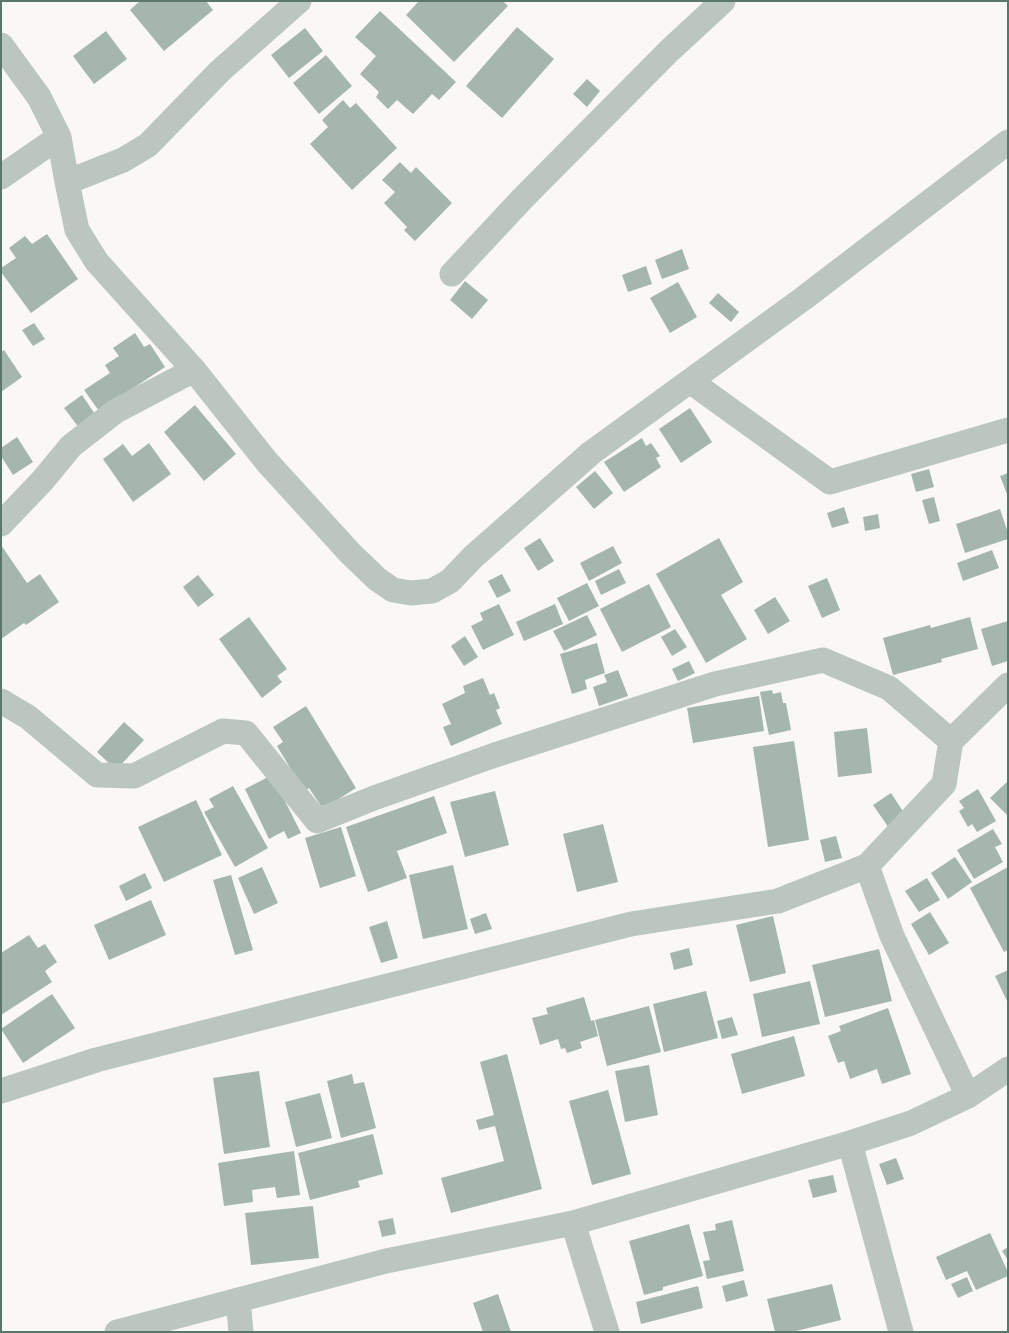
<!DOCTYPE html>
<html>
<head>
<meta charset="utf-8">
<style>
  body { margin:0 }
  #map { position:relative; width:1009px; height:1333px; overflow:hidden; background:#faf8f7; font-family:"Asap Condensed",sans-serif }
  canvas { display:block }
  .frame { position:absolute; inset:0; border:2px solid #5a786a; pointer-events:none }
</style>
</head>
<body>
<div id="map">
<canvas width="1009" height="1333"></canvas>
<div class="frame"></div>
</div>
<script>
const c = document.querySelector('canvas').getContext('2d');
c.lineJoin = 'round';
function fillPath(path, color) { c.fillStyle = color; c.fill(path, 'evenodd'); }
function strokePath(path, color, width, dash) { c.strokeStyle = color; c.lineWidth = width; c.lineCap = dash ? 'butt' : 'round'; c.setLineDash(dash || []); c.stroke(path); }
fillPath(new Path2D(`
  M140,1H206L213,10L164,51L130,10Z
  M419,1H503L508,6L454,62L406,15Z
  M380,11L456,82L439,100L432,94L413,114L397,100L388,109L376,97L379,92L360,74L376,56L355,37Z
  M517,27L554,59L502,118L466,86Z
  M305,28L323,51L289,78L271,55Z
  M106,31L127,59L94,84L73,56Z
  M326,55L352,86L319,114L293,83Z
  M587,79L600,91L587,107L573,94Z
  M343,100L350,108L356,103L397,148L352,190L310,144L328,127L322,120Z
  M400,162L411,173L416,167L452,203L415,241L404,230L407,227L384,203L395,192L382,180Z
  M47,234L78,279L31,313L1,272V268L16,258L9,248L25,236L32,244Z
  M682,249L689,269L662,279L655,260Z
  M646,266L652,284L628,292L622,275Z
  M465,281L488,300L472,319L450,300Z
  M678,282L697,317L670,333L650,298Z
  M718,293L739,312L731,322L709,303Z
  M34,323L45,339L33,346L22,330Z
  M135,333L144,347L150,344L165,367L99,411L84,390L110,373L105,365L119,356L113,348Z
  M4,350L22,377L1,392V352Z
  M82,395L97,417L80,429L64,408Z
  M195,405L236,454L204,481L164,432Z
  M690,408L712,442L681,463L659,429Z
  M17,437L33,462L13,475L1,456V448Z
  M642,438L646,446L651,443L660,456L656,458L661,467L624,492L604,462Z
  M149,443L171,474L133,502L103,459L123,444L132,456Z
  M929,469L934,487L916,492L911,474Z
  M595,471L613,493L594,509L576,487Z
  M1008,473V497L1000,476Z
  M934,497L940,521L929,524L922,500Z
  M844,507L849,523L832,528L827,513Z
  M1000,509L1008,533V539L965,553L956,524Z
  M878,514L880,528L865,531L863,517Z
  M540,538L554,561L538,571L524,548Z
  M719,538L743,582L721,595L747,639L706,663L656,574Z
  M1,545L27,583L40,574L59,602L26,625L24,623L1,639Z
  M613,546L622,563L589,581L580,563Z
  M992,550L999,568L963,581L957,563Z
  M619,569L626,583L601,595L595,581Z
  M502,574L511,591L497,598L488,581Z
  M198,575L214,595L198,607L183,587Z
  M827,578L840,610L822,618L808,586Z
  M587,583L599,606L569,621L557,598Z
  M649,584L671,627L622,652L600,609Z
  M775,597L790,621L768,634L754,610Z
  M499,604L514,635L483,650L471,626L483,620L480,613Z
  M555,604L563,624L524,641L516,622Z
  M587,615L597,635L564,651L553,631Z
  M249,617L287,669L277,676L282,682L262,698L219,639Z
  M970,617L978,649L941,659L942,662L893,675L883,638L930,625L931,628Z
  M1008,621V661L992,666L981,629Z
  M675,629L687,647L672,656L661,637Z
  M465,636L478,657L464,666L451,646Z
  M597,643L605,673L585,680L587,689L572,694L560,654Z
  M689,661L695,673L678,681L672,669Z
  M618,670L628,696L599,706L593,687L607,682L604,675Z
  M483,678L490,695L494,693L500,708L496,710L502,724L451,746L443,727L451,724L442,704L465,693L463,686Z
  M772,690L773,694L781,692L783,703H786L791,730L769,735L760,692Z
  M759,696L764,731L693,743L687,708Z
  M306,706L356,788L323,809L309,788L304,791L277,746L283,742L273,727Z
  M124,722L144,740L116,770L97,752Z
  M867,728L872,773L838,777L834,732Z
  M794,741L809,840L768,847L753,747Z
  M272,775L301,833L288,839L284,831L269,839L245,789Z
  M1008,781V816L990,798Z
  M233,786L268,848L235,867L204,812L214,807L209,799Z
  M978,789L996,821L977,832L972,824L968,827L959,811L964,808L959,801Z
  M495,791L509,845L465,857L450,802Z
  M891,793L906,816L889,828L873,805Z
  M434,796L447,833L397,851L407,878L368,892L346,827Z
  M196,800L222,855L164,882L138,827Z
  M603,824L618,882L577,892L563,834Z
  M341,827L356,876L320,888L305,838Z
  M993,829L1002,844L995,847L1003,862L974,879L957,850Z
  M836,836L842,858L825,862L820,840Z
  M955,857L972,882L948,899L931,873Z
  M453,865L468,929L423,939L409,875Z
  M262,867L278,903L254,914L238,878Z
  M1008,867V950L1004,952L970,888Z
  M145,873L152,888L126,901L119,886Z
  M231,875L253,950L235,955L213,880Z
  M927,878L940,900L919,912L905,891Z
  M151,900L166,935L109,960L94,925Z
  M930,912L949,943L929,955L911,924Z
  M486,913L492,929L475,934L470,919Z
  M773,916L786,973L750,982L736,925Z
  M387,921L398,958L381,963L369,927Z
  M29,935L38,948L45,944L57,962L45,971L52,982L1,1015V953Z
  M689,948L693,965L674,970L670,953Z
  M879,949L892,1001L825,1017L812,965Z
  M1008,970V1003L995,976Z
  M810,981L820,1024L762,1037L753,994Z
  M706,991L718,1038L664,1052L653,1004Z
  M52,994L75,1028L23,1063L1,1029Z
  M584,997L591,1021L594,1020L598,1036L580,1042L582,1048L567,1053L565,1048L561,1049L558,1039L540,1045L532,1018L548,1014L546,1008Z
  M649,1006L661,1052L607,1066L595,1020Z
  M888,1008L911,1074L882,1084L877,1069L850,1079L844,1061L838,1063L828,1036L841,1031L839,1026Z
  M732,1017L738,1035L722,1039L717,1021Z
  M794,1036L805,1076L742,1094L731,1054Z
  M507,1054L542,1189L451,1213L441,1178L504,1161L495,1126L479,1130L476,1120L494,1115L480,1062Z
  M649,1065L658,1115L625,1122L615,1071Z
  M259,1071L270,1147L224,1154L213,1078Z
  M352,1074L354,1084L364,1082L376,1128L341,1138L327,1081Z
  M608,1090L631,1174L592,1185L569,1101Z
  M320,1093L332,1138L296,1147L285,1102Z
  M373,1134L383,1174L358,1181L360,1187L310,1200L298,1153Z
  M294,1151L300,1195L277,1198L275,1187L252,1190L253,1202L224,1206L218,1163Z
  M896,1158L904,1179L887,1185L879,1164Z
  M833,1175L837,1192L813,1198L808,1180Z
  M313,1206L319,1258L251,1265L245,1213Z
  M393,1218L396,1234L382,1237L378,1221Z
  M732,1220L744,1271L707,1279L703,1261L710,1260L703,1232L716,1230L715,1224Z
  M689,1224L703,1276L663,1287V1290L644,1295L629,1241Z
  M990,1233L1008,1272V1276L976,1290L967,1271L946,1280L936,1257Z
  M1008,1247V1260L1002,1251Z
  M967,1277L973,1291L958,1298L951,1284Z
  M744,1280L748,1296L726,1302L722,1286Z
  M832,1284L841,1320L792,1332H775L767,1299Z
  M698,1286L703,1308L641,1324L636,1302Z
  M498,1294L511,1332H483L473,1303Z`), '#a4b6ad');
strokePath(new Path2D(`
  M1,45L39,97L59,137L67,182L77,230L97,262L194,370L267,462L350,553L377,579L393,590L411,593L432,591L450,581L474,556L591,453L804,298L1008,142
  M1,177L59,137
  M67,182L123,160L148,145L220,71L299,1
  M452,274L524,197L669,51L723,1
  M690,381L830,482L1008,430
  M1,524L43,480L71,446L116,411L194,370
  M1,701L28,717L97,775L134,776L223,731L246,733L317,821L374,798L495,755L715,684L823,660L889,688L951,741
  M867,866L892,936L968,1096
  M1,1091L96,1060L631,924L778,901L867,866L944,784L951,741L1008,685
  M850,1143L901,1332
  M573,1223L607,1332
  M238,1300L241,1332
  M117,1332L386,1261L573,1223L850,1143L911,1123L968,1096L1008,1069`), '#bbc6c1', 25);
</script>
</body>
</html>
